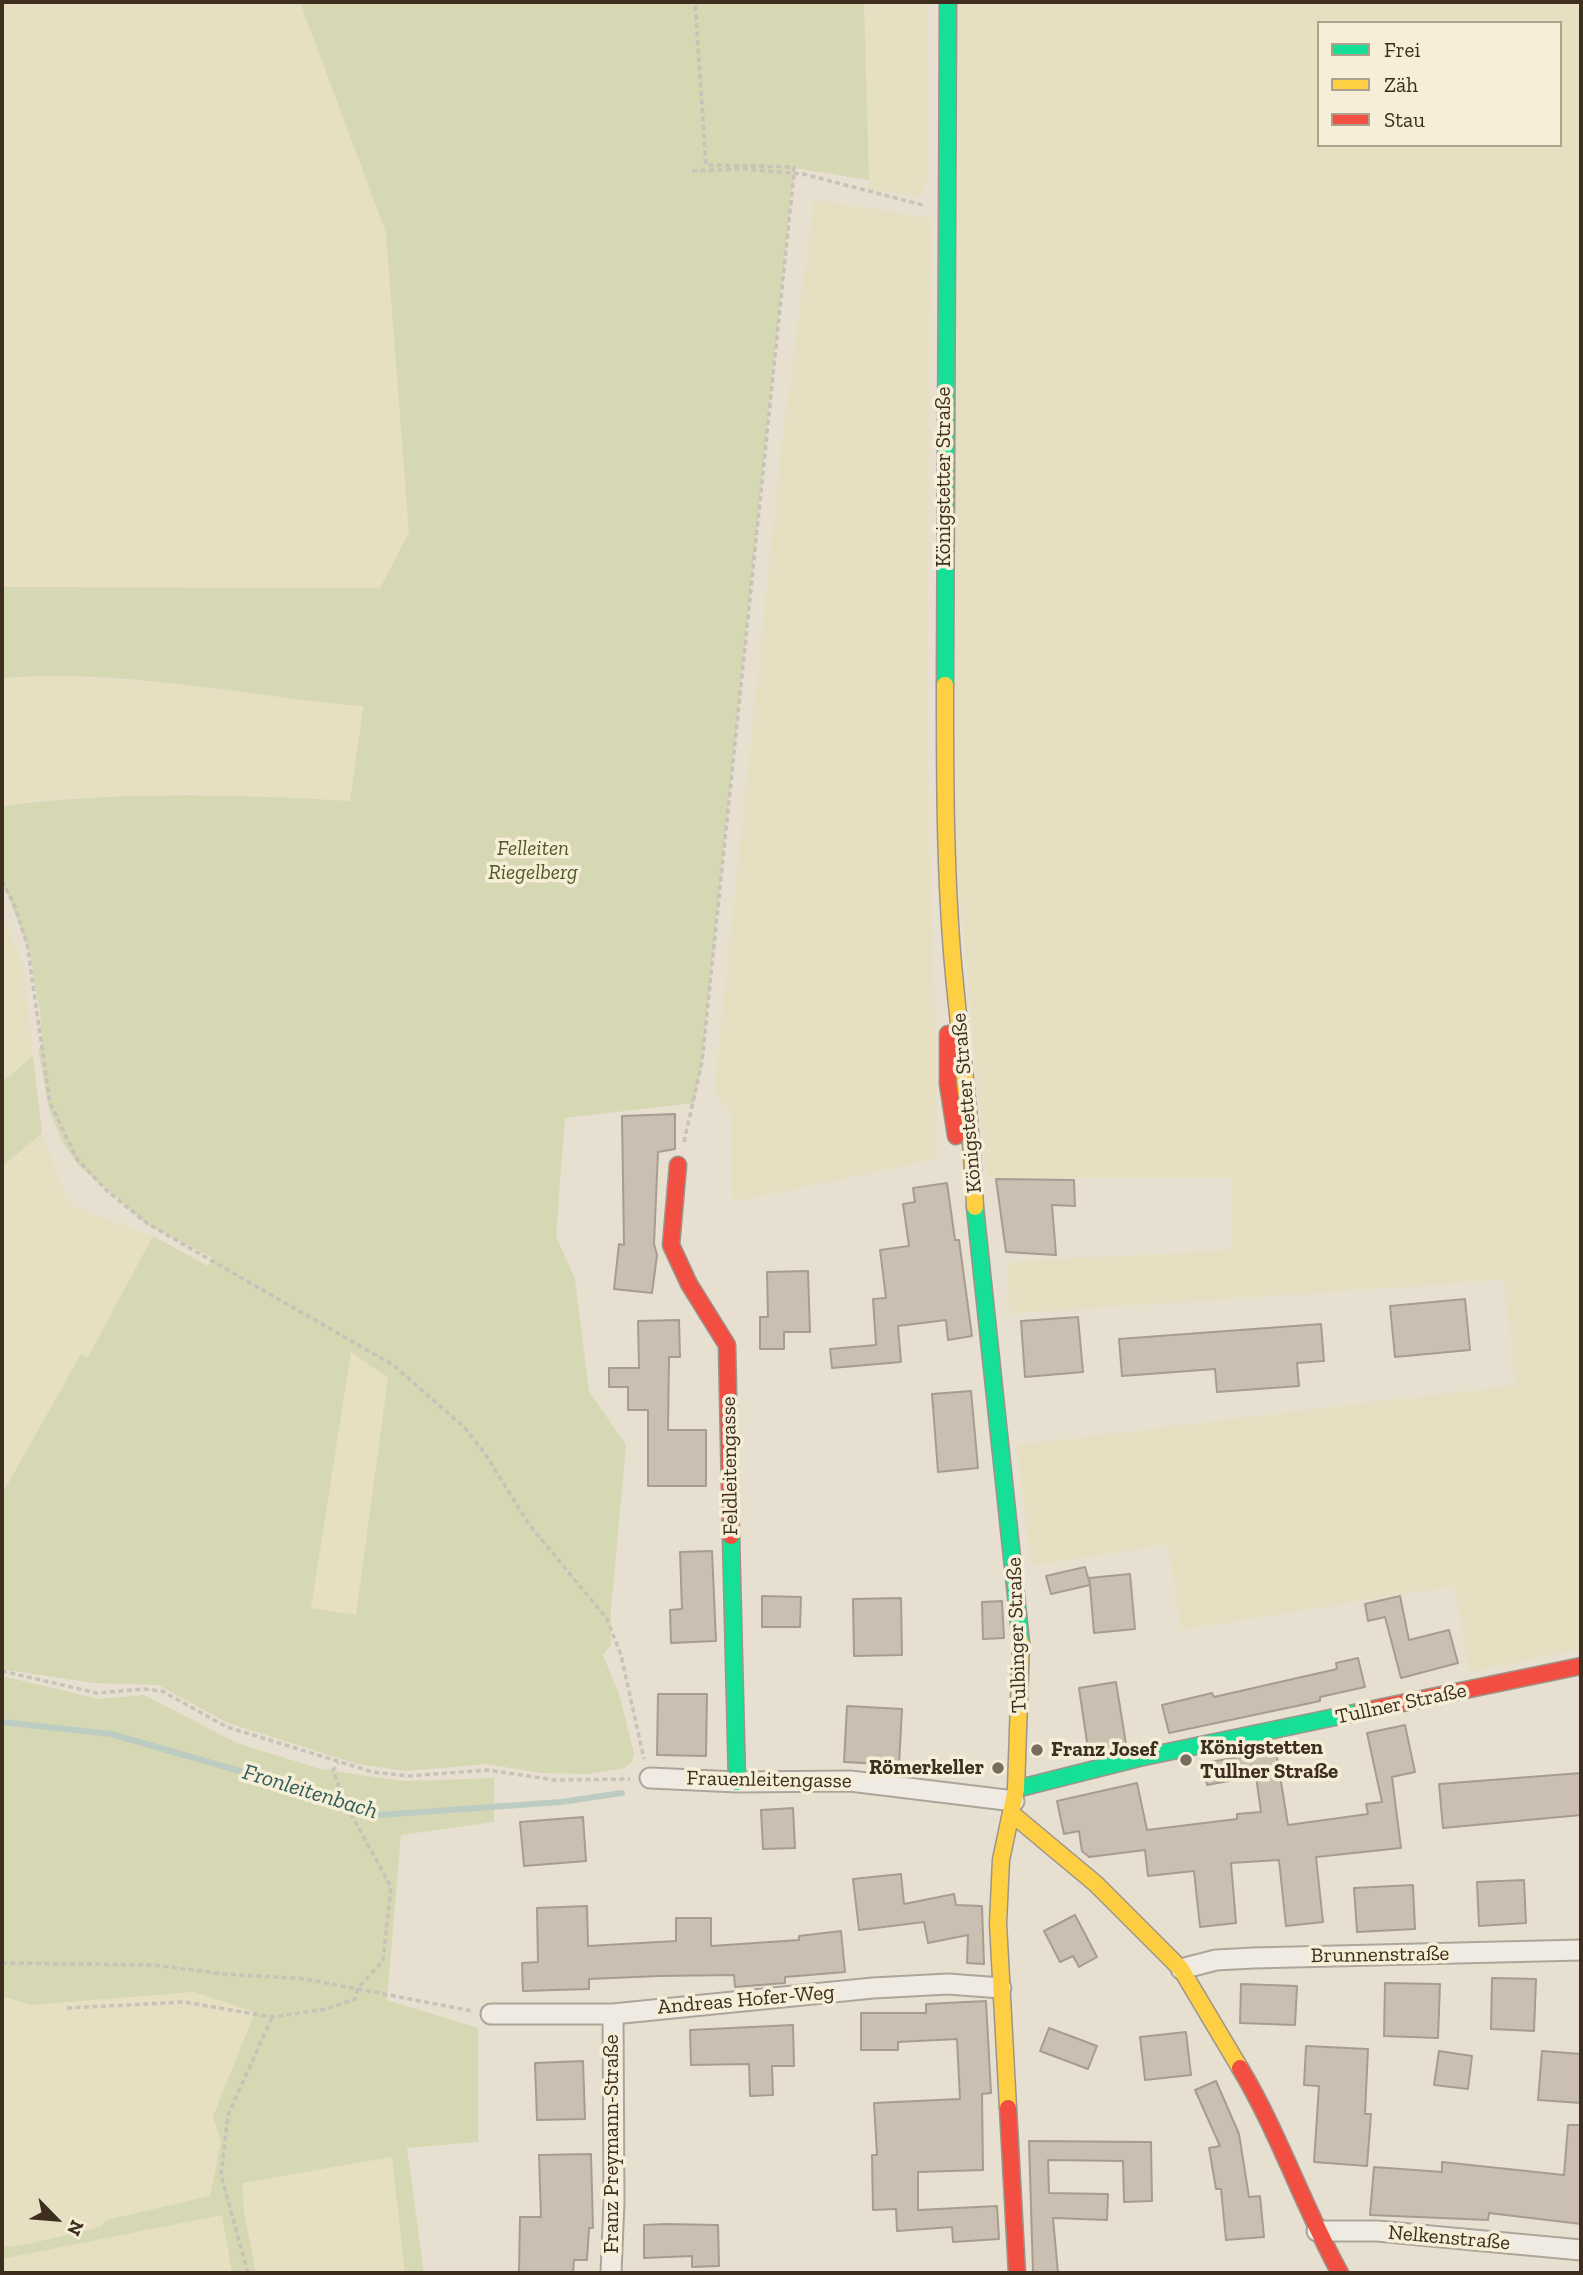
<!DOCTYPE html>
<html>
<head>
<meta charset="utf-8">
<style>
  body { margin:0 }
  #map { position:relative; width:1583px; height:2275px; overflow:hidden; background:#e7e0d1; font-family:"Zilla Slab",serif }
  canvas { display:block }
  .frame { position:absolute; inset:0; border:4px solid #3d2e20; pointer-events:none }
  .legend { position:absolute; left:1317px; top:21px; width:245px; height:126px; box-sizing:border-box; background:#f7eed8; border:2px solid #ada18e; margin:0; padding:9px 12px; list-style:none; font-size:21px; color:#3d2e20 }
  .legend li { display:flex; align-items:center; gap:14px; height:35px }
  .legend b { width:35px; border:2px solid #ada18e }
  .north { position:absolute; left:21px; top:2184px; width:70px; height:70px; -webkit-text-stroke:5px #f7eed8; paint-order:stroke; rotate:115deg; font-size:19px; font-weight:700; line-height:28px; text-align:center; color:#3d2e20 }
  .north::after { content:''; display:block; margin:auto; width:24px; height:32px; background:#3d2e20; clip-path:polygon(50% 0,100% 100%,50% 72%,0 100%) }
</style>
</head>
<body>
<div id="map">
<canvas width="1583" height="2275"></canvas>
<div class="frame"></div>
<ul class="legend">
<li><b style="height:9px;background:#16e098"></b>Frei</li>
<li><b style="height:9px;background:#ffcf43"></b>Zäh</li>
<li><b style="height:9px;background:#f24e42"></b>Stau</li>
</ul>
<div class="north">N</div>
</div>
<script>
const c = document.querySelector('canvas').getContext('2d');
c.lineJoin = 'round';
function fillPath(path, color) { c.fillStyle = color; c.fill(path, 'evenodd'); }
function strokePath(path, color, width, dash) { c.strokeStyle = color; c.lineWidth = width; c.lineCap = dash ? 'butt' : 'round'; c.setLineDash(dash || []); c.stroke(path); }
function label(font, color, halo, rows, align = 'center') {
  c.font = font + ' "Zilla Slab",serif'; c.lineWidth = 7; c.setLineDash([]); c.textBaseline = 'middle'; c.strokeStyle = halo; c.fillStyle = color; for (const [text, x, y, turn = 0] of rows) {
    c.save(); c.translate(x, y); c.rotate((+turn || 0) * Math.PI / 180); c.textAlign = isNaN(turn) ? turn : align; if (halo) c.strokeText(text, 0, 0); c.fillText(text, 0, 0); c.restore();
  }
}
fillPath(new Path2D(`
  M2,2H300L386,233L412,534L380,588L2,587Z
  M864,2H928V172L921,197L869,190Z
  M956,2H1581V1649L1469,1672L1455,1586L1181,1630L1168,1544L1031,1566L1017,1445L1515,1385L1504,1280L1010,1314L1006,1262L1231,1250L1232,1178H987L955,844ZM1319,23H1560V145H1319Z
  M814,200L931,218L927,727L938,1159L732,1202L731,1115L714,1091L782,441Z
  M45,675L147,681L363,706L350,801L189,794L57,799L2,806V678Z
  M2,914L23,966L33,1056L2,1082Z
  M42,1133L69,1205L153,1236L88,1358L81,1354L2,1494V1167Z
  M351,1352L388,1377L357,1615L311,1608Z
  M194,1992L255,2012L213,2116L221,2142L210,2196L107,2220L102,2227L28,2244L2,2247V1996L30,2005Z
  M393,2157L405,2273H256L244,2212L242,2183Z
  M223,2215L232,2273H2V2259Z`), '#e6dfc2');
fillPath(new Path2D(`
  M300,2H864L869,180L794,168L702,1062L694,1103L565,1118L556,1236L575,1279L589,1391L626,1445L611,1610V1645L603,1655L620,1697L634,1753L632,1762L624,1768L588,1774L539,1773L487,1764L406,1771L357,1764L228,1723L158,1685L93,1683L2,1669V1494L81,1354L88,1357L153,1236L208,1266L213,1258L148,1225L78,1165L61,1139L49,1109L38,1049H42L40,1012L28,947L2,881V806C118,791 234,794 350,801L365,694L363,706C243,696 122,668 2,678V587L380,588L409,533L386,233ZM351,1352L388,1378L356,1615L311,1608Z
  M33,1056L42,1133L2,1167V1082Z
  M2,1676L99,1699L144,1695L237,1743L320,1769L403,1781L494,1778V1822L401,1835L387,2000L478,2028V2142L407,2148L424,2273H405L392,2157L242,2183L244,2212L256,2273H232L222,2215L2,2259V2247L28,2244L101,2227L106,2220L210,2196L221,2142L213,2116L255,2012L194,1992L30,2005L2,1996Z`), '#d6d7b3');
strokePath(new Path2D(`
  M2,1722L111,1734L344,1801L380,1815L561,1802L622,1793`), '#bcccc2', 6);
const building = new Path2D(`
  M675,1114V1149L658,1152L654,1244L657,1255L652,1293L614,1289L619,1244L624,1245L622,1116Z
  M996,1179L1074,1180L1075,1206L1052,1205L1056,1255L1006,1252Z
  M947,1183L955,1240H959L972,1336L948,1340L946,1320L898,1326L901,1362L832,1368L830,1349L876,1345L873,1299L886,1298L880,1250L909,1246L903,1204L915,1202L913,1188Z
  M808,1271L810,1332H784V1349H760V1317H768L767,1272Z
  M1465,1299L1470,1350L1395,1357L1390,1306Z
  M1078,1317L1083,1372L1025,1377L1021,1321Z
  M679,1320L680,1357H669L668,1430H706V1486H648V1410H628V1387H609V1368H639L638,1321Z
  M1321,1324L1324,1361L1297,1363L1299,1386L1217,1392L1215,1369L1122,1376L1119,1339Z
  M971,1391L978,1468L938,1472L932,1394Z
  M712,1551L716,1641L671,1643L670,1610L682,1609L680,1552Z
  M1085,1567L1090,1584L1089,1578L1130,1574L1135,1629L1094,1633L1090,1585L1051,1594L1046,1576Z
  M762,1596L801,1597L800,1627H762Z
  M1400,1596L1409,1640L1449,1630L1458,1663L1401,1678L1385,1617L1368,1621L1365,1604Z
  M901,1598L902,1655L854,1656L853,1599Z
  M1002,1601L1004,1638L983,1639L982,1602Z
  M1358,1658L1365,1687L1320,1697V1701L1169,1733L1162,1705L1212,1693L1214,1697L1337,1669L1336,1663Z
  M1116,1682L1126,1744L1088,1749L1079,1688Z
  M658,1694H707L706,1756L657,1755Z
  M847,1706L902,1709L899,1765L844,1762Z
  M1405,1725L1415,1772L1392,1777L1401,1848L1316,1857L1323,1922L1286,1926L1279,1860L1231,1863L1236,1923L1200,1927L1194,1871L1148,1876L1145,1850L1089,1857L1082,1851L1079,1831L1064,1834L1057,1801L1137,1783L1147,1830L1237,1819V1814L1261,1812L1256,1776L1207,1785L1203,1763L1276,1751L1288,1825L1368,1814L1366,1804L1382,1802L1367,1733Z
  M1581,1773V1815L1443,1828L1439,1784Z
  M793,1808L795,1848L763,1849L761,1810Z
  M583,1817L586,1861L524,1866L520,1822Z
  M901,1874L904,1904L954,1894L956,1905L982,1906L984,1964L967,1963L968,1935L928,1943L924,1922L859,1930L853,1879Z
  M1524,1880L1526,1923L1479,1926L1477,1882Z
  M1413,1885L1415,1929L1357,1932L1354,1888Z
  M587,1906L588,1946L676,1941V1918H711V1946L799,1940V1936L841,1931L845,1972L785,1977V1983L735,1987L734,1975L659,1976L589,1979V1989L523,1991L522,1963L538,1962L537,1908Z
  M1075,1915L1097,1957L1079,1967L1073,1956L1060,1962L1044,1931Z
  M1492,1978L1536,1979L1534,2031L1491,2029Z
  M1385,1983L1440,1984L1438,2038L1384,2036Z
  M1241,1984L1297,1986L1295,2025L1240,2023Z
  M986,2001L991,2093L982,2094L983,2170L918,2172V2210L997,2206L999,2239L953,2242L952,2227L897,2231L896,2209L873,2210L872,2155H877L874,2103L960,2099L957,2039L898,2042V2050H861V2013H926V2004Z
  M793,2025L794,2066H772L773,2095L750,2096L749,2064L691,2065L690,2030Z
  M1049,2028L1097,2046L1088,2069L1040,2051Z
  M1186,2032L1191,2075L1145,2080L1140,2037Z
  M1306,2046L1368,2049L1365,2114H1371L1367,2166L1314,2162L1319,2086L1304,2085Z
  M1439,2051L1472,2056L1468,2089L1434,2085Z
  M1542,2051L1581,2054V2103L1538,2100Z
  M583,2061L585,2119L537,2120L535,2063Z
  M1216,2081L1239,2134L1249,2197L1260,2196L1264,2237L1226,2240L1221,2189H1216L1209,2148L1220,2146L1195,2090Z
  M1568,2125H1581V2224L1489,2213L1488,2220L1370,2215L1374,2167L1442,2172V2162L1564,2175Z
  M1029,2141L1151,2142L1152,2201L1124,2202L1123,2161L1048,2160L1049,2193L1108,2194L1107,2220L1053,2218L1058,2273H1033Z
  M591,2154L593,2228H589L587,2260H574L573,2273H519L520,2217H541L539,2155Z
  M666,2224L718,2225L719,2266L692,2267V2256L644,2258V2225Z`);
fillPath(building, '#cbbfb2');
strokePath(building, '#a89c90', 2);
const street = new Path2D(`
  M650,1778L737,1782L850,1781L1014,1801
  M1181,1969L1216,1960L1253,1958L1581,1950
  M491,2014H613L873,1988L948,1984L1001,1988
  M1317,2231H1377L1581,2250
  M611,2273L614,2202L613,2014`);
const fast = new Path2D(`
  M945,685L948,2
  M975,1207L1021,1643
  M731,1536L737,1782
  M1016,1789L1139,1758L1359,1712`);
const slow = new Path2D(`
  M945,685C945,774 945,863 952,952C959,1037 972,1121 975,1207
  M1011,1813L1096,1884L1181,1969L1240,2068
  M1008,2108L998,1923L1001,1860L1016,1789L1021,1643`);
const jam = new Path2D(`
  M948,1034V1084L956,1136
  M678,1165L671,1245L689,1284L727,1345L731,1536
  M1359,1712L1581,1666
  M1240,2068C1279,2133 1303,2206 1340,2273
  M1008,2108L1017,2273`);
strokePath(street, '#ada599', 23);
strokePath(fast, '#9c958a', 19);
strokePath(slow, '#9c958a', 19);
strokePath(jam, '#9c958a', 19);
strokePath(new Path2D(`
  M692,171L744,169L803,174L923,205
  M2,881L14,904L27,944L50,1103L77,1159L106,1190L148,1224L393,1365L464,1427L486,1455L528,1523L607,1619L621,1655L644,1759
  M684,1142L702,1062L794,173V167L706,165L695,2
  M2,1671L97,1693L144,1689L162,1691L227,1727L373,1772L408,1776L488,1770L554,1780L630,1779
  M2,1963L153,1965L225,1974L306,1979L472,2011
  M67,2008L184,2002L272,2017L326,2009L355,1999L358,1988L383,1961L391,1887L344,1801L333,1770L338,1763
  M248,2273L221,2175L228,2115L272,2017`), '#c8c2b9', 3.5, [5, 3.5]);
strokePath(street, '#efebe3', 19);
strokePath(fast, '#16e098', 16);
strokePath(slow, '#ffcf43', 16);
strokePath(jam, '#f24e42', 16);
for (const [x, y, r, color] of [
  [1037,1750,7,"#786c5e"],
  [1186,1760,7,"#786c5e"],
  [998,1768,7,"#786c5e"]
]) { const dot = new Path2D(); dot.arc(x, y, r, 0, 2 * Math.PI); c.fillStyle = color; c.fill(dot); strokePath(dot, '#f7eed8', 2.5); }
label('21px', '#3d2e20', '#f7eed8', [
  ["Königstetter Straße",944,477,-90],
  ["Königstetter Straße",967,1103,-95],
  ["Feldleitengasse",730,1466,-91],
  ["Tulbinger Straße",1017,1635,-92],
  ["Tullner Straße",1401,1704,-12],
  ["Frauenleitengasse",769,1780,1],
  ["Brunnenstraße",1380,1955,-1],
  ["Andreas Hofer-Weg",746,2000,-5],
  ["Franz Preymann-Straße",612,2144,-90],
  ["Nelkenstraße",1449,2238,5]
]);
label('italic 21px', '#4d5a26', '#f7eed8', [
  ["Felleiten",533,849],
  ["Riegelberg",533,873]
]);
label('bold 21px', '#3d2e20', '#f7eed8', [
  ["Königstetten",1200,1748],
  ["Tullner Straße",1200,1772],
  ["Franz Josef",1051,1750],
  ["Römerkeller",984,1768,"right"]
], 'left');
label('italic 23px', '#2f5d5a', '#f7eed8', [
  ["Fronleitenbach",310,1792,17]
]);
</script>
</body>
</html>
